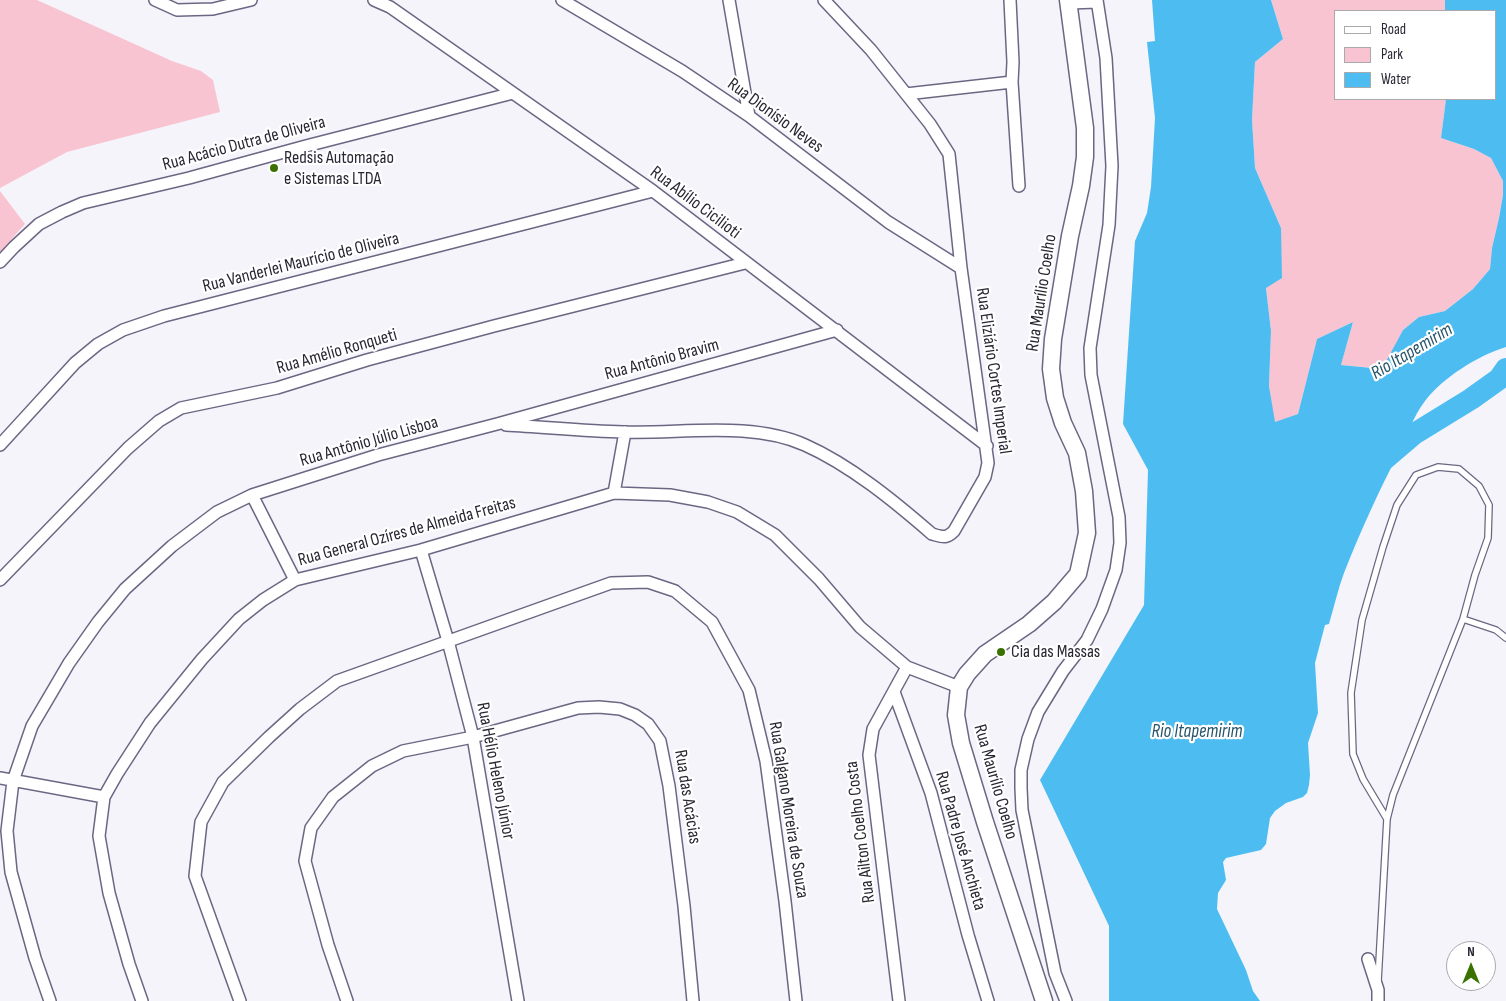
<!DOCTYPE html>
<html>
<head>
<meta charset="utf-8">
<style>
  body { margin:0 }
  #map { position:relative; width:1506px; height:1001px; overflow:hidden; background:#f5f4fb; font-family:"Sofia Sans Condensed",sans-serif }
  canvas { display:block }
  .legend { position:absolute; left:1334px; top:10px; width:162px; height:90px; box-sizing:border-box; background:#fff; border:1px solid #aaa9ad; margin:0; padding:6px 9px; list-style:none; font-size:15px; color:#2a2733 }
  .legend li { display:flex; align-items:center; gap:10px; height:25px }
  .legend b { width:25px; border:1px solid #aaa9ad }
  .north { position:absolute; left:1446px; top:941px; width:50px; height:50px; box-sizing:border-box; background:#fff; border:1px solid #aaa9ad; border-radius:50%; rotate:0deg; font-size:14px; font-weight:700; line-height:20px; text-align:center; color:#2a2733 }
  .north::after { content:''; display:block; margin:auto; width:18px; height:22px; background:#397201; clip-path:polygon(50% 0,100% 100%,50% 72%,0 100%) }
</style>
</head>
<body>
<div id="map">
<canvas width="1506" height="1001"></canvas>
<ul class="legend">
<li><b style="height:6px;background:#fff"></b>Road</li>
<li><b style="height:14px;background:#f8c4d2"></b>Park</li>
<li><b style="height:14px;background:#4dbdf1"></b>Water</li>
</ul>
<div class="north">N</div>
</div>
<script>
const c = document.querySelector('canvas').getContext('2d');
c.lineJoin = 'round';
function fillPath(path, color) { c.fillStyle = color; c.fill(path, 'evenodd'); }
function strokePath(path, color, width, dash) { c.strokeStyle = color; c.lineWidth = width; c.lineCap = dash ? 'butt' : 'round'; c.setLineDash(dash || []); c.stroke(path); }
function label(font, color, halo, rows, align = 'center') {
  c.font = font + ' "Sofia Sans Condensed",sans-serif'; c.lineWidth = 4.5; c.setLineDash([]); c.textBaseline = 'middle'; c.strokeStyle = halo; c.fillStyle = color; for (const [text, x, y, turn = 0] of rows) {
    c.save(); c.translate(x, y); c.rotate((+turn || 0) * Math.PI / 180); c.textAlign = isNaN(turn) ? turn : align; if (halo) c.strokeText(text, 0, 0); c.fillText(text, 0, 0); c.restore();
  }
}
fillPath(new Path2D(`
  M0,0H37L172,61L201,71L213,80L220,112L67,152L0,188Z
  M1271,0H1445V11H1335V99H1446L1441,138L1474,149L1491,158L1503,181V195L1499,218L1492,248L1490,269L1473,289L1445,311L1419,317L1403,330L1383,369L1341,365L1353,322L1317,339L1298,414L1274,423L1269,386L1271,331L1266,288L1281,228L1255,168L1252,120L1255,62L1283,39Z
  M0,191L25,224L0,252Z`), '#f8c4d2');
fillPath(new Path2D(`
  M1152,0H1271L1283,39L1255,62L1252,120L1255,168L1281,228L1282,278L1266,288L1271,331L1269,386L1275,422L1298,414L1317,339L1353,322L1341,365L1382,369L1403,330L1419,317L1445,311L1473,289L1490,269L1492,248L1499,218L1503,195V181L1491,158L1474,149L1441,138L1446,99H1495V11H1445V0H1506V347C1479,355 1442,378 1425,401C1413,417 1407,435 1399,452C1379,491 1360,532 1344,573C1338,589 1334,607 1329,624L1325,625L1315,663L1318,713L1308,743L1310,775L1309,785L1307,793L1303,797L1286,803L1275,811L1270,818L1266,844L1261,850L1226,858L1223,862L1226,880L1218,893L1217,909L1246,970L1253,991L1260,1001H1109V926L1040,780L1144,605L1148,470L1123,424L1135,241L1147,213L1151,187L1155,118L1147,42L1155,41Z`), '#4dbdf1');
strokePath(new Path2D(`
  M1380,463L1414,434L1471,399L1499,379L1506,369`), '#4dbdf1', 22);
const lane = new Path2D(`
  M1463,619L1496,630L1506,638
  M1378,981L1387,819L1393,795L1463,619L1475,575L1488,538L1489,505L1479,486L1459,469L1438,467L1416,475L1397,505L1383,547L1362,620L1351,693L1353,754L1363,779L1387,819`);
const street = new Path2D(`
  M155,0L177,10L213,9L251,0
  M374,0L390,7L653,191L987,446
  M562,0L682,71L749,116L888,222L961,268
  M729,0L749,116
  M1010,0L1013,62L1012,82L1019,186
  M1069,3L1097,2
  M906,94L1012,82
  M0,262L14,247L39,224L62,212L83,203L189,178L306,146L513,93
  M506,425C545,427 584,431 624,432C681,434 751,421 805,445C850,465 894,501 932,534C943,537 946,539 954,531L985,477L988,463L961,268L949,154L930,124L871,50L824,0
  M0,445L75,363L98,344L123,330L164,316L653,191
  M614,493L625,432
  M252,495L295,580
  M421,550L448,641L473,737L518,1001
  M0,580L128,448L159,421L181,408L277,388L367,360L494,326L745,263
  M894,692L931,793L968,935L988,1001
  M0,778L104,797
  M1368,959L1378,990V1001
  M50,1001L35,958L11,872L7,831L13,781L32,726L69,663L98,622L125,589L172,546L217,512L252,495L378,455L497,424L837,330
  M142,1001L129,964L109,893L99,836L104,797L117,774L150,723L202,659L239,619L263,600L295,580L421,550L614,493L670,495L708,502L737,512L775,535L819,579L860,627L907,667L959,687
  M240,1001L195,876L201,822L223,782L269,737L300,709L337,681L611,583L648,582L675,591L712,622L749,690L766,761L785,901L796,1001
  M347,1001L328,945L305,861L311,828L333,797L372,766L403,751L473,737L578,708L599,707L620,709L635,715L648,724L660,741L669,786L684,906L693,1001
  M899,1001L869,755L873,729L907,667
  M1066,1001L1055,973L1022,810L1021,788V770L1028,739L1038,712L1063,671L1087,640L1102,609L1116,570L1120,543L1119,517L1091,375L1090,348L1109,225L1112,166L1106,58L1097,0`);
const secondary = new Path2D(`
  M1044,1001L985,822L961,743L956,715L959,687L967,674L985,654L1029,624L1054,602L1078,574L1087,533L1084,491L1077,453L1063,423L1055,398L1051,369L1053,339L1070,236L1081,186L1085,157V128L1068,0`);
strokePath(lane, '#6d6683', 8);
strokePath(street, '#6d6683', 14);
strokePath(secondary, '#6d6683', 19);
strokePath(lane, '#fff', 5.5);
strokePath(street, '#fff', 11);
strokePath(secondary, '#fff', 16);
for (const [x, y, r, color] of [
  [274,168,5,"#397201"],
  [1001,652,5,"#397201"]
]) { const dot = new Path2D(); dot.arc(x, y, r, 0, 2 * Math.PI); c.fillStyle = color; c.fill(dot); strokePath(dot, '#fff', 2); }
label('18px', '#2a2733', '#fff', [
  ["Rua Dionísio Neves",775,116,36],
  ["Rua Acácio Dutra de Oliveira",244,144,-15],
  ["Rua Abílio Cicilioti",695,203,37],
  ["Rua Vanderlei Maurício de Oliveira",301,263,-14],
  ["Rua Maurílio Coelho",1042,293,-81],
  ["Rua Amélio Ronqueti",337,352,-16],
  ["Rua Antônio Bravim",662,360,-15],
  ["Rua Eliziário Cortes Imperial",993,371,82],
  ["Rua Antônio Júlio Lisboa",369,442,-16],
  ["Rua General Ozíres de Almeida Freitas",407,532,-15],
  ["Rua Hélio Heleno Júnior",495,771,79],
  ["Rua Maurílio Coelho",995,782,74],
  ["Rua das Acácias",687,797,81],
  ["Rua Galgano Moreira de Souza",788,810,81],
  ["Rua Ailton Coelho Costa",861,832,-97],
  ["Rua Padre José Anchieta",960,841,74]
]);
label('18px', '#2a2733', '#fff', [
  ["Redsis Automação",284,158],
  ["e Sistemas LTDA",284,179],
  ["Cia das Massas",1011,652]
], 'left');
label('italic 19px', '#28556b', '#fff', [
  ["Rio Itapemirim",1412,352,-31],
  ["Rio Itapemirim",1197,732]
]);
</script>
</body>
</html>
